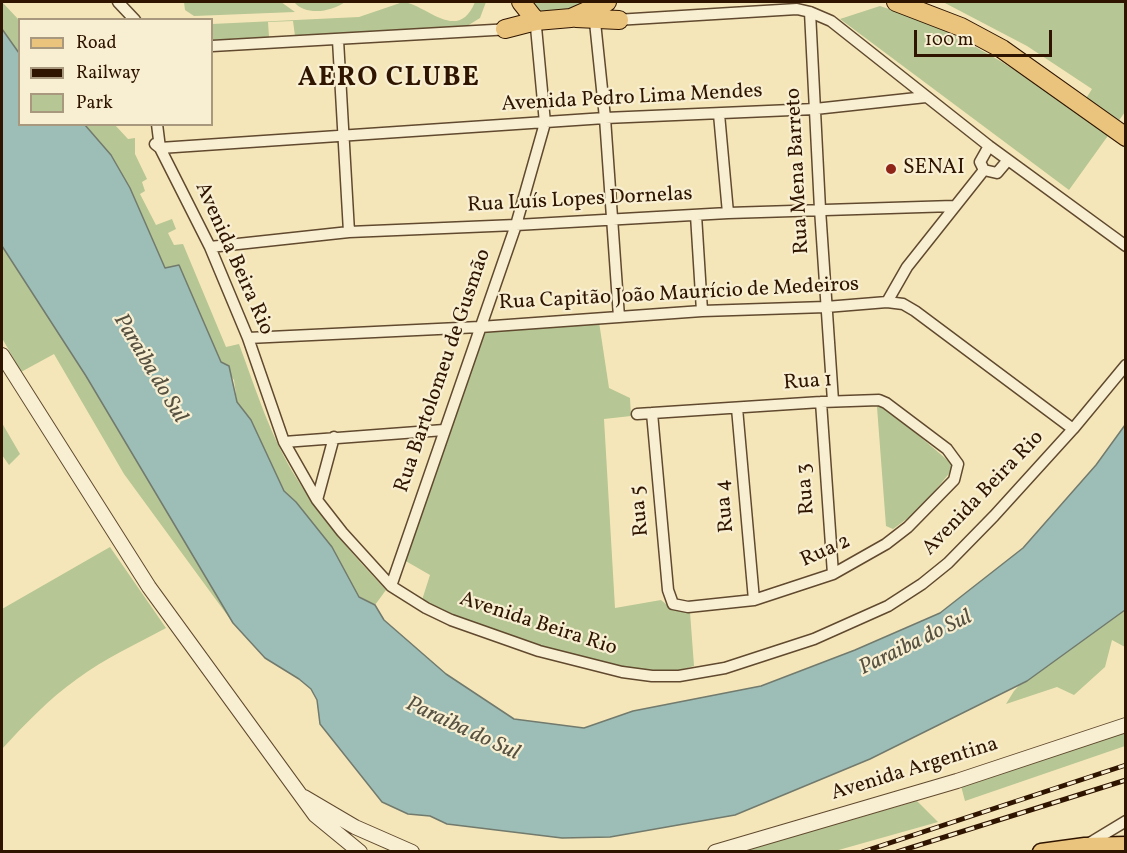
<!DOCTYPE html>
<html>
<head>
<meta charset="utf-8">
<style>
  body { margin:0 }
  #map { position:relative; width:1127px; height:853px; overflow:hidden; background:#f5e6b9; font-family:Vollkorn,serif }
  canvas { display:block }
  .frame { position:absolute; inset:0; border:3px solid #2f1500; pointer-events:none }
  .legend { position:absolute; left:18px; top:18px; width:195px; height:108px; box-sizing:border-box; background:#f8efd2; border:2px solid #a8987e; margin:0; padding:8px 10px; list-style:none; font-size:18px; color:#2f1500 }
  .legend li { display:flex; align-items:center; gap:12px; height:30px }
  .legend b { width:30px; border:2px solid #a8987e }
  .scale { position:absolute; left:914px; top:30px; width:138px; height:27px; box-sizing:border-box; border:3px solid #2f1500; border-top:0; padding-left:8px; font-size:18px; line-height:21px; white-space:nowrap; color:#2f1500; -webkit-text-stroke:4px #f8efd2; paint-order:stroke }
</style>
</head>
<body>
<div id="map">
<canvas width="1127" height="853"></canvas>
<div class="frame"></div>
<ul class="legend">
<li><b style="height:8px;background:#eac37c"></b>Road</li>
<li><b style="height:8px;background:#2f1500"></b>Railway</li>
<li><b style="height:16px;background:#b6c694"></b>Park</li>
</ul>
<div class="scale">100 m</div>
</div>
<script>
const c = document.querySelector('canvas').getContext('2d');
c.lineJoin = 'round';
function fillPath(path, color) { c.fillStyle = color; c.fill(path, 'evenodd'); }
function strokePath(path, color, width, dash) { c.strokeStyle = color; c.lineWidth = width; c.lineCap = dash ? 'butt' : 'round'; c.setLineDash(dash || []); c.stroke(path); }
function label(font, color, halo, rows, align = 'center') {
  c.font = font + ' Vollkorn,serif'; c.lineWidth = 4.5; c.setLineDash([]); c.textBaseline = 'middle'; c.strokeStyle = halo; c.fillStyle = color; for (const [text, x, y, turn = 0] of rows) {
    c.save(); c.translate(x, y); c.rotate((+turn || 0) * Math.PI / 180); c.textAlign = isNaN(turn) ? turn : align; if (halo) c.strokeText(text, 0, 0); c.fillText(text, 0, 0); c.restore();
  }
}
fillPath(new Path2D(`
  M2,2L19,20V53L2,29Z
  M184,2L247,3L281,2L295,12L194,16L185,10Z
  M294,2H345C331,12 306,16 294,2Z
  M403,2C426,4 458,44 475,2H486L480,18L467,26L295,36L293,21L268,22L269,37L212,40V24L359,17Z
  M529,2H597L581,10L542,15Z
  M943,2H1125V112L1069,190L840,19L880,6L919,19L958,37L1002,62L1078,111L1092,89L1027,46Z
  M85,125H115L128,139L135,138V154L147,179L142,182L145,191L140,194L156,225L172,219L176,229L168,233L174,245L183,244L226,347L239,344C256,390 271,438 297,479C322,520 353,555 386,590L375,605L359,597L296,502L284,491L251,420L237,402L234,380L221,362L179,266L165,269L130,188L111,155Z
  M2,246L86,376L233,623L124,474L54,354L21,372L2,338Z
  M599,322L609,388L630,398L631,416L604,419L615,608L661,600L672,609L690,612L694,666L677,671L645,673L566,654L451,615L422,600L430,575L404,560L484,330Z
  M879,404L883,405L952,464V470L919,510L893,529L886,526L877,407Z
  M2,423L20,454L9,465L2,455Z
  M110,547L166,628C136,644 104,659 77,679C49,699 25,724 2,749V609Z
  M1125,570V647L1112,640L1105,667L1074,695L1057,687L1006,704L1014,691Z
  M1125,731V746L965,801L960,782Z
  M917,801L938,822L835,851L738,852Z`), '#b6c694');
const water = new Path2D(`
  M2,29L19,53L20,124L85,125L111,155L130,188L165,268L179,265L221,362L229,366L237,402L251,420L284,491L296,502L332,547L359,597L375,605L384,620L446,674L514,719L584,728L633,711L761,686L855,650L940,613L1023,548L1096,465L1125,425V610L1027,681L870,759L735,815L610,837L562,838L447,824L430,816L408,814L382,802L320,724L317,700L311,689L299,679L265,658L233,623L86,376L2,246Z`);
fillPath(water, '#9dbeb6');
strokePath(water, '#717a6d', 1.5);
const minor = new Path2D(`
  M118,2L135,20
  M810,12L820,209L833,401
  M616,20L797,9L810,12L831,21L989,146L1126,246
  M595,22L605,118L619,317
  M338,40L349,232
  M212,46L511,29
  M719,114L728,213
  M157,124L160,148L210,247L248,338L284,442L317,500L342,532L391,586L426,608L451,620L539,651L622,672L652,676H679L725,668L814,639L888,606L922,584L948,563L994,516L1073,429L1126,365
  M155,144L160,148L605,118L815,109L926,97
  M989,146L980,162L984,170L997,173L1008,160
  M696,215L702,311
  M210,247L349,232L516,225L728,213L954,206
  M887,302L907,267L984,170
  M248,338L480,327L702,311L826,307L887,302L903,304L915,311L1073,429
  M821,402L833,574
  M737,408L754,600
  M637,414L821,402L879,400L886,403L947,449L958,464L954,480L908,527L886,544L833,574L754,600L688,607L673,604L668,590L652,413
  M284,442L444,430
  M317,500L334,437
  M391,586L516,225L545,123L536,27
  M1088,844L1126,821`);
const tertiary = new Path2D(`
  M2,355L149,587L315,815L360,852
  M304,797L355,827L412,852
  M715,852L957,781L1126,725`);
const primary = new Path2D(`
  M1041,852L1085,846L1126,845`);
const trunk = new Path2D(`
  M521,2L536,21L571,18L607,2
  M896,2L961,27L1002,49L1126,137
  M576,18L619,20
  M505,29L536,21`);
strokePath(minor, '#60492e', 13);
strokePath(tertiary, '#60492e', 16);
strokePath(primary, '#2f1500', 19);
strokePath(trunk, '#2f1500', 20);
strokePath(minor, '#f8efd2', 10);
strokePath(tertiary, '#f8efd2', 14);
strokePath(primary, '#eac37c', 16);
strokePath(trunk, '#eac37c', 18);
const rail = new Path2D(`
  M862,852L1126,765
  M897,852L1126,780`);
strokePath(rail, '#2f1500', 5);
strokePath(rail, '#f8efd2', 3, [9]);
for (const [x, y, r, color] of [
  [891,169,6,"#8f2418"]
]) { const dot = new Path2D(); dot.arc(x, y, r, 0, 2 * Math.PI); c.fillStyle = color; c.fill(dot); strokePath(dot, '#f8efd2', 2); }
label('21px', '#2f1500', '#f8efd2', [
  ["Avenida Pedro Lima Mendes",632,99,-3],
  ["Rua Mena Barreto",799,171,-93],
  ["Rua Luís Lopes Dornelas",580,201,-3],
  ["Avenida Beira Rio",233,259,66],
  ["Rua Capitão João Maurício de Medeiros",679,295,-3],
  ["Rua Bartolomeu de Gusmão",444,371,-71],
  ["Rua 1",808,383,-4],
  ["Rua 3",807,489,-94],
  ["Avenida Beira Rio",984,494,-46],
  ["Rua 4",726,506,-95],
  ["Rua 5",641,511,-95],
  ["Rua 2",826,552,-24],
  ["Avenida Beira Rio",538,625,18],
  ["Avenida Argentina",915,770,-17]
]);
label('21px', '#2f1500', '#f8efd2', [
  ["SENAI",903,169]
], 'left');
label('italic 22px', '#565040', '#f8efd2', [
  ["Paraiba do Sul",149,369,59],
  ["Paraiba do Sul",916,644,-26],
  ["Paraiba do Sul",462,730,25]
]);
c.letterSpacing = '1.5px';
label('bold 27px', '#2f1500', '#f8efd2', [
  ["AERO CLUBE",389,80]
]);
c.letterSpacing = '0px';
</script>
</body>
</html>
